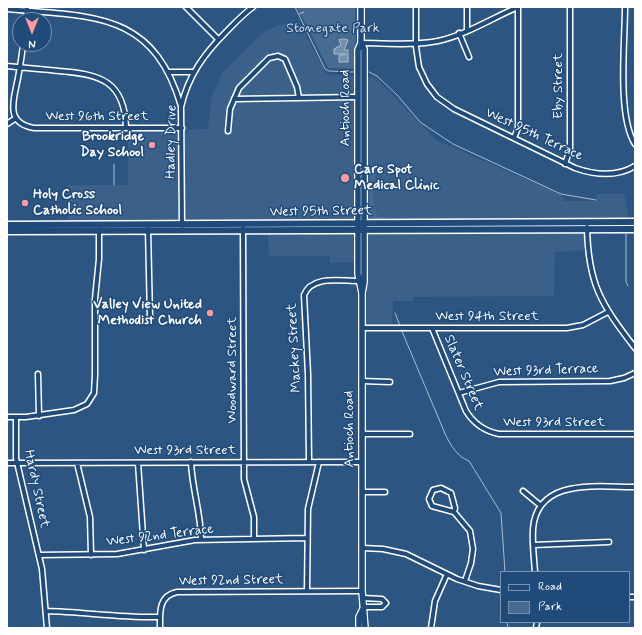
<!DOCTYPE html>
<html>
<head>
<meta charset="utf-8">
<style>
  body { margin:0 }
  #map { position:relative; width:642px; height:635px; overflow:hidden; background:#2c5582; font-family:Mynerve,sans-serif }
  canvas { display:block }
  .frame { position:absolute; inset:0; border:8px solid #fff; pointer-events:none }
  .legend { position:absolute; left:500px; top:571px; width:130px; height:52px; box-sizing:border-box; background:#1f4a7a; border:1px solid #7992af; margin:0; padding:5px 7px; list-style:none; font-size:12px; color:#fff }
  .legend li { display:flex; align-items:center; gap:8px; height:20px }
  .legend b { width:20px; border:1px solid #7992af }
  .north { position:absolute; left:12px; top:12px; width:40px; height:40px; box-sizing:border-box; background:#1f4a7a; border:1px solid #7992af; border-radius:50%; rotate:180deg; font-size:11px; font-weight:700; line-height:16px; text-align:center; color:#fff }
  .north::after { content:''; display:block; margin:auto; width:14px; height:18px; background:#ff9aa2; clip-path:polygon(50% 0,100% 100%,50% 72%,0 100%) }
</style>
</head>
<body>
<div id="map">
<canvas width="642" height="635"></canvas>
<div class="frame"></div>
<ul class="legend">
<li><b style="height:5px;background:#1f4a7a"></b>Road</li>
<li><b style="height:11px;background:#486b92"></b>Park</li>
</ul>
<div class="north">N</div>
</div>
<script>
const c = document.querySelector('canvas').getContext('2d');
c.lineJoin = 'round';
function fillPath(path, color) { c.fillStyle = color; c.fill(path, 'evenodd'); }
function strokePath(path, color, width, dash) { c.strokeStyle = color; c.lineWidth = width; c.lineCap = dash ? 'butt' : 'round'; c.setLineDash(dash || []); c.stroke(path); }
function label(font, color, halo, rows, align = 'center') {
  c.font = font + ' Mynerve,sans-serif'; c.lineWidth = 3; c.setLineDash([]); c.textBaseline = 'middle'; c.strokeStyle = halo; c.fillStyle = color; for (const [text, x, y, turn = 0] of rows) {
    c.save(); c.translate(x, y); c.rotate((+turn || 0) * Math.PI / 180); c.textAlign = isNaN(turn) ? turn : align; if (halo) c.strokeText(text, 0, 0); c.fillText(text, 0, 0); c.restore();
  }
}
fillPath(new Path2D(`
  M299,22L326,74L376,78L436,140L562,195L563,201H596L597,194H624L629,219L584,220V250L555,252L554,296L413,297V301H393L392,326L366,327V262L330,263V256H269L267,220L68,221L67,185H128V130L208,129L211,98L222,73L260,35L278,25Z`), '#3b618b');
fillPath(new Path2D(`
  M297,7H355L356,69L328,68Z
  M373,168H383L382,170L379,169L374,178L376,180L373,181V208L378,216L387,218V220H373L374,215L369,216L371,171Z`), '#486b92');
const water = new Path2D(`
  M344,39L348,40L344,50H348V62H339V55H345L346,54H334V49L341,45L339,40Z`);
fillPath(water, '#748fad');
strokePath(water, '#acbcce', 1);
strokePath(new Path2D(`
  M295,7L325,69L329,71L354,72
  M299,14L304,12
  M369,72L377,76L398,96L420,122L453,144L561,194L596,200
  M114,164V185
  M626,233V282L628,286
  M395,313L400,326
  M401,329L446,436C452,447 457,456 469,461L501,513L505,572
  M507,622L508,628`), '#acbcce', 1);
const street = new Path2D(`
  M186,7L218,39
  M416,7V47L419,67L427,84L437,97L454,109L575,168C595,175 617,177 635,166
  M467,7V30
  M625,7C625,42 617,116 635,144
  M7,9C91,17 153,10 181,106
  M26,20L27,7
  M459,33L469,57
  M361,43C386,43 413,46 438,41C466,35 492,18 518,7
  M23,44C22,55 20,67 18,78C14,99 4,123 34,128H182
  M7,66C24,68 42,69 59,71C100,74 125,81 126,128
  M168,72H193
  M234,99L358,97
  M7,124L16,118
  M228,131L230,109L239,88L269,58L278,56L285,59L297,87L299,98
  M514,138L518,128V7
  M565,164L570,149V7
  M182,226L181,107C188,76 204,54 226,32C235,23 243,14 253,7
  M587,227C588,284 601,304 635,348
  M243,228L244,479L254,517V539
  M148,229L150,318
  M362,328H567L583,325L608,312
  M432,328L466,411C474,424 484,431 499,434H635
  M38,374L39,416
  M362,381L390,382
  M459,393L499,382L610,381L624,378L635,373
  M7,417H26L74,410L87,404L94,393L95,375V299L99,259V229
  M16,418V458L42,569L47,628
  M362,434H410
  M309,461L308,374L304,295C312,275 340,281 358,281
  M191,462C192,489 201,513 201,539
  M7,463L362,462
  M77,463L90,517L91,555
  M138,463L144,550
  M523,491L541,506
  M363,492H385
  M454,512L455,508L451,493L441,488L433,490L429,499L432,506L454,512L470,531L473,549L471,563L465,581
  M533,545L609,542
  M363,548L383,549L406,554L457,579L478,586L501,590
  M39,555L117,554L195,540L307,538
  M535,572C534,558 532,543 533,529C537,477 599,487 635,487
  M307,591L308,509L319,462
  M629,597H635
  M363,598L382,599L386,603L382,607H363
  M46,611C84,612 122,618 160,617
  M160,628C160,613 158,596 177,592L362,591
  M431,628L435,601L447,574
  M536,628L537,622`);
const secondary = new Path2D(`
  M361,7V43L364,49V282L362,293V591L365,628
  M361,43L358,50V274L362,293
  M359,628V617L363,609`);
const primary = new Path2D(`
  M7,225L635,222
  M7,231L635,229`);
strokePath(street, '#fff', 7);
strokePath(secondary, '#fff', 8);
strokePath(primary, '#fff', 9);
strokePath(street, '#1f4a7a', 4);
strokePath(secondary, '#1f4a7a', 5.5);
strokePath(primary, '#1f4a7a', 6);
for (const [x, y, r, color] of [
  [152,145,4,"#ff9aa2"],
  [345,178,5,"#ff9aa2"],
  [25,203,4,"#ff9aa2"],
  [210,313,4,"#ff9aa2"]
]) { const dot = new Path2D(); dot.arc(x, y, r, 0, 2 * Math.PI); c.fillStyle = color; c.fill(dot); strokePath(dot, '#1f4a7a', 1.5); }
label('14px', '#dae1e9', '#1f4a7a', [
  ["Stonegate Park",333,29]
]);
label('14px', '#fff', '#1f4a7a', [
  ["Eby Street",559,86,-90],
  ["Antioch Road",346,108,-90],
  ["West 96th Street",97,117],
  ["West 95th Terrace",534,135,25],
  ["Hadley Drive",172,142,-89],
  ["West 95th Street",321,212,-1],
  ["West 94th Street",487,317],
  ["Mackey Street",295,348,-93],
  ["Woodward Street",233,370,-90],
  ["West 93rd Terrace",546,371,-2],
  ["Slater Street",463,373,67],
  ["West 93rd Street",554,423],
  ["Antioch Road",350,429,-90],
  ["West 93rd Street",185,451],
  ["Hardy Street",36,489,78],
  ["West 92nd Terrace",160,536,-7],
  ["West 92nd Street",231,581,-1]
]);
label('bold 14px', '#fff', '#1f4a7a', [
  ["Brookridge",144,137],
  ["Day School",144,153],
  ["Care Spot",354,170,"left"],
  ["Medical Clinic",354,186,"left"],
  ["Holy Cross",33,195,"left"],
  ["Catholic School",33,211,"left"],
  ["Valley View United",202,305],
  ["Methodist Church",202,321]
], 'right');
</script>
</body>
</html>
